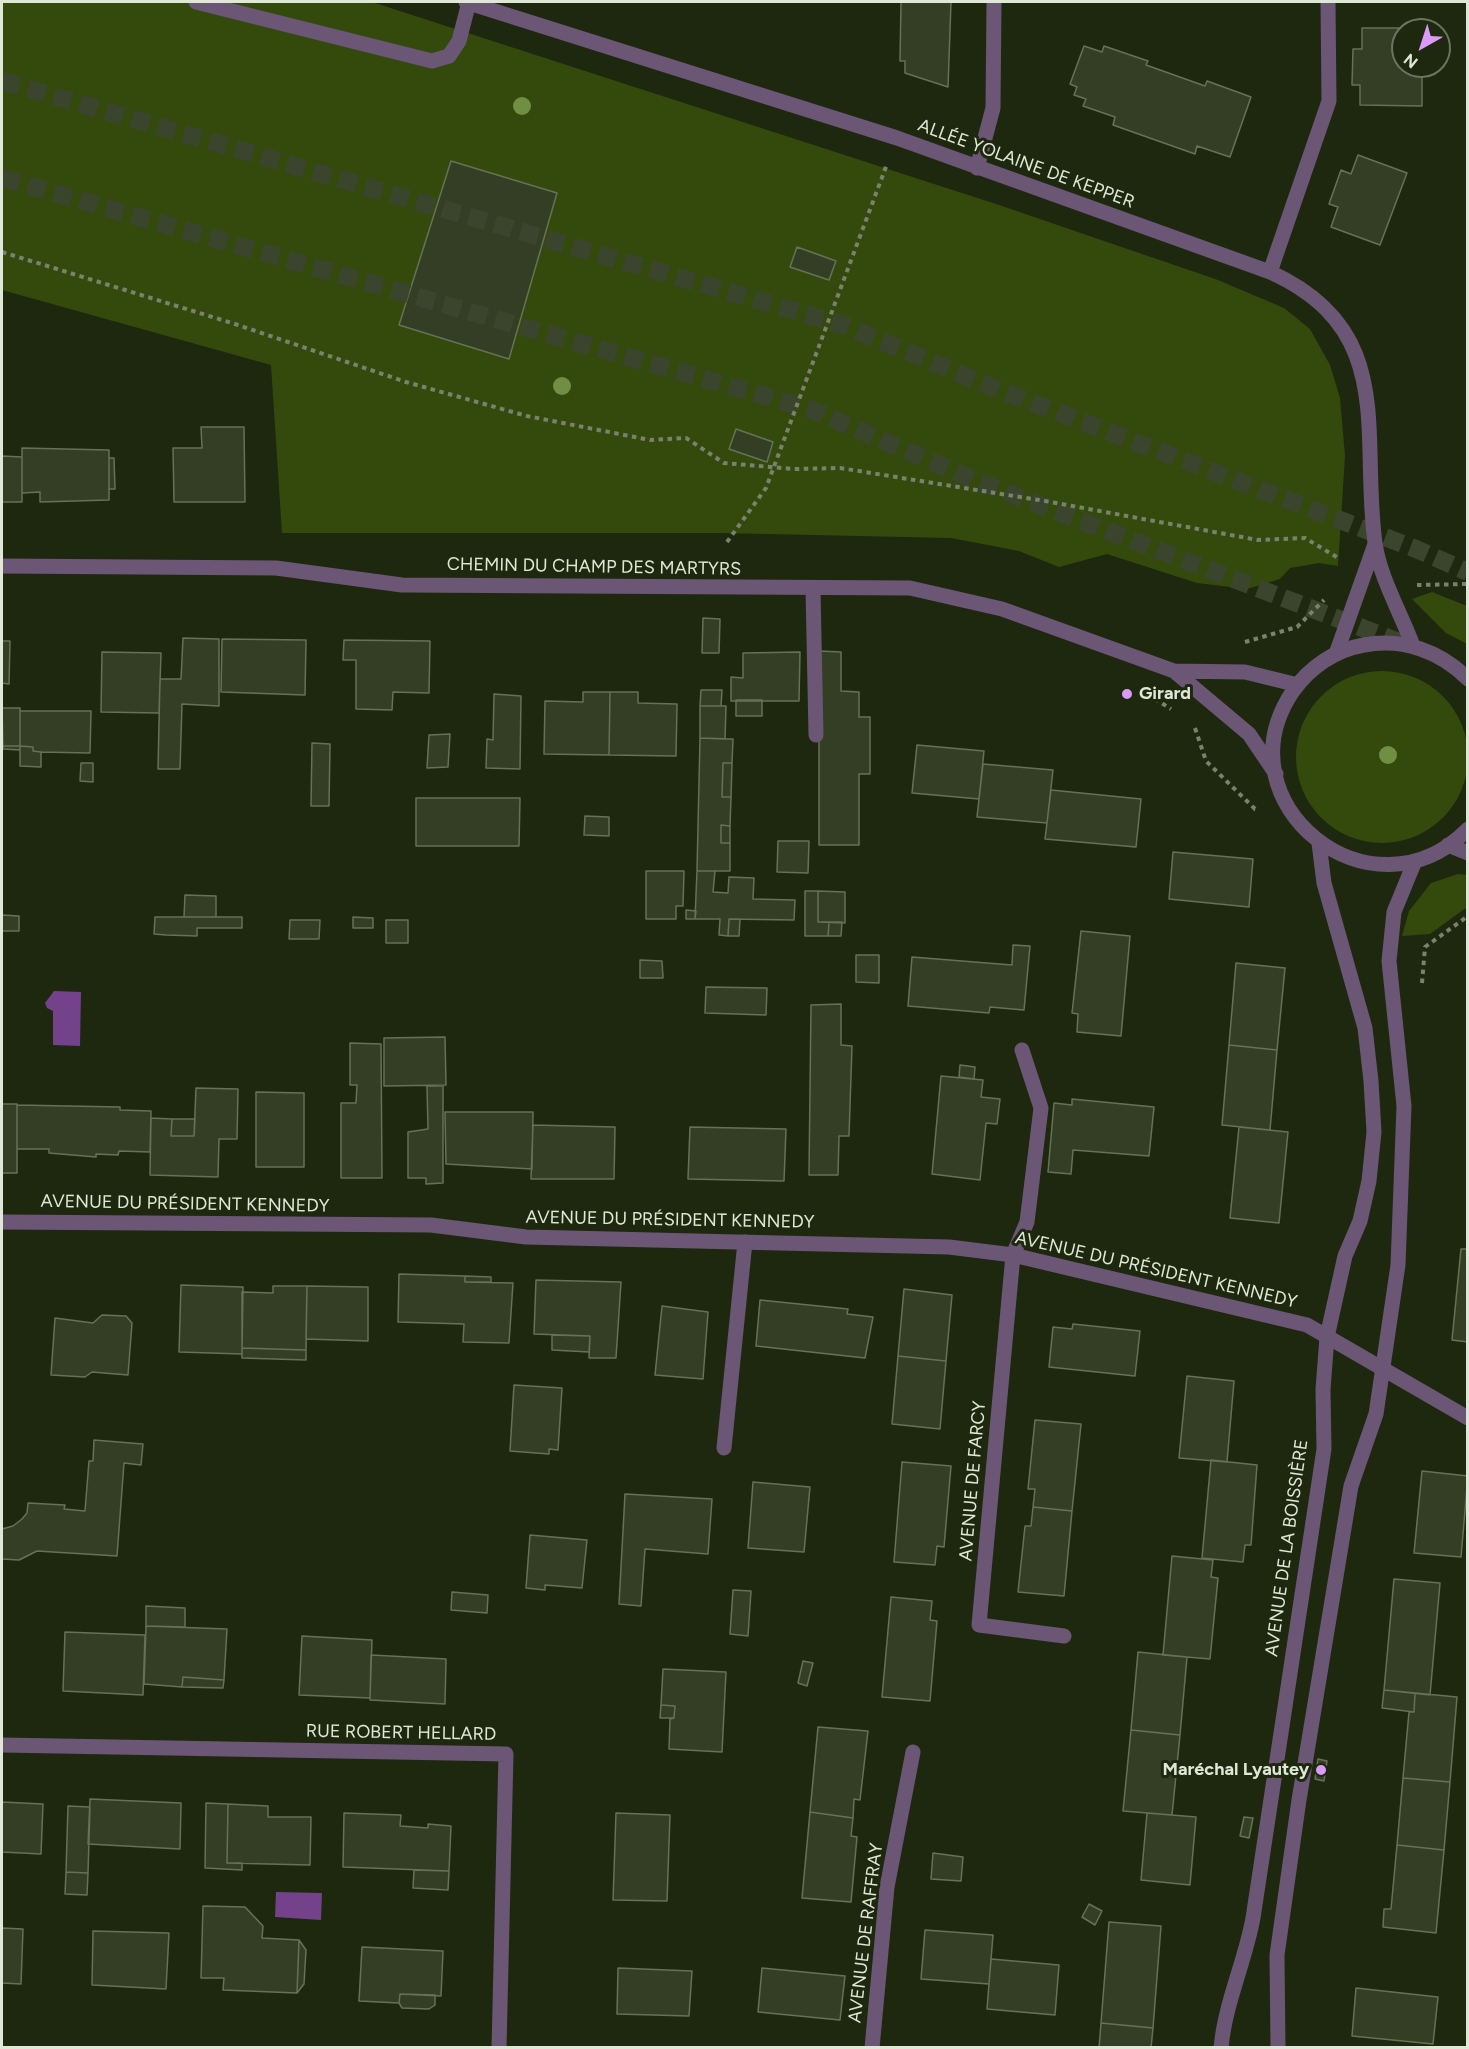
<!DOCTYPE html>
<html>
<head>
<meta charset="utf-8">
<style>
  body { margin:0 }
  #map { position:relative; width:1469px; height:2049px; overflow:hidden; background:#1e280f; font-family:Figtree,sans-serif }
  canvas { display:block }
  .frame { position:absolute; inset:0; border:3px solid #dfe7d7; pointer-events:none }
  .north { position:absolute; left:1391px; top:18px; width:60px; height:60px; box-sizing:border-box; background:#1e280f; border:2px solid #6b745f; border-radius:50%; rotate:219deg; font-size:16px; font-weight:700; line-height:24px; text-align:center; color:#dfe7d7 }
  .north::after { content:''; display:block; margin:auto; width:21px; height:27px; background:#d99af8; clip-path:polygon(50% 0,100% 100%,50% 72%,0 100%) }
</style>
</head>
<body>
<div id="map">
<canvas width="1469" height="2049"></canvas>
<div class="frame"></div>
<div class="north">N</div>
</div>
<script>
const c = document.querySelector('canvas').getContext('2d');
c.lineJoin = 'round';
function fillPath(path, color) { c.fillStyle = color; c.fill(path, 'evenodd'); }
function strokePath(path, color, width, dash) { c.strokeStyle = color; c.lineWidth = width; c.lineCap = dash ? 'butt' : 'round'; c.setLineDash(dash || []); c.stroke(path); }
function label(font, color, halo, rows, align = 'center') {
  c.font = font + ' Figtree,sans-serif'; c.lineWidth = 6; c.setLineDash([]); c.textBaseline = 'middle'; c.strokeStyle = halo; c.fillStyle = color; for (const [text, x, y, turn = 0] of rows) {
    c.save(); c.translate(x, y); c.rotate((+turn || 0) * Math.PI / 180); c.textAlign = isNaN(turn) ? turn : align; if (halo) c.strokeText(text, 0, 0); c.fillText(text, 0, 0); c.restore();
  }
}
fillPath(new Path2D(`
  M2,2H372L999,205L1218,280L1284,308L1310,329L1330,365L1340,398L1345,456L1338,566L1319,563L1290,568L1280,579L1247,589L1197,583L1107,554L1059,567L1019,551L951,538L721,533H282L271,365L2,290Z
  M1432,592L1467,606V644L1446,633L1412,599Z
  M1296 757a86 86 0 1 1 172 0a86 86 0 1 1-172 0Z
  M1458,874L1467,875V907L1430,934L1402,936L1409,911L1431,883Z`), '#344a0d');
fillPath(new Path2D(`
  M54,991L81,992L80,1046L53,1045V1011L47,1008L45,1003Z
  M276,1892L322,1893L321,1920L275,1917Z`), '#74428b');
const building = new Path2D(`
  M901,2H951L948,87L905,73V61H900Z
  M1362,28H1415L1403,30V66L1422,67V106L1360,105V85H1352L1353,49H1362Z
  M1084,46L1102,52L1104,46L1148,61L1146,65L1205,86L1207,81L1251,97L1230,157L1197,146L1195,154L1113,125L1115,117L1083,106L1086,99L1074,95L1077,87L1070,84Z
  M1358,155L1407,173L1380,245L1331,227L1338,207L1329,204L1341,170L1351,174Z
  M451,161L557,193L509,359L399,325Z
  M797,247L836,261L829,280L790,267Z
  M201,427H244L245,502H174L173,448H202Z
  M736,429L773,442L767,462L729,449Z
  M22,448L109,450V500L40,502V492L22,493Z
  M2,456L22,457V502H2Z
  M109,458H114L115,489H109Z
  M703,618L720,619L719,653H702Z
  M183,638L219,639V706L182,704L180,769H158L160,679H181Z
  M222,639L306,640L305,695L221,692Z
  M344,640L430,641L429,693L393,692L392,710L356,709V660H343Z
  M2,641H10L9,684L2,683V696Z
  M819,651L841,652V691L859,692V717H870V774H859V845H819Z
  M102,652L161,653L159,713L101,712Z
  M800,652L799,701H731V677L743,678V653Z
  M701,690H722L721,706H700Z
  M583,692H610L609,755L544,754L545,701L583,702Z
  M610,692H638V703L677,704L676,756L609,755Z
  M494,694L521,696L520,769L486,768L487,739L493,740Z
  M736,700H762V716H736Z
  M700,706H726L725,739L700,738Z
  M2,708H20V746H3Z
  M20,711H91L90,753L41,752L33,751V747L20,746Z
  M450,734L448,767L427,768L429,735Z
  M700,738L733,739L732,763H723L722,797H731L730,826L721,825V843H730V871H697Z
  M312,743L330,744L329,806H311Z
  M917,745L984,751L979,799L912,793Z
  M3,746H20V750L3,749Z
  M20,746L33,747V751L41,752V767L20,766Z
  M81,763H93V782L80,781Z
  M723,763H732L731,797H722Z
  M983,764L1053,770L1047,823L977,817Z
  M1051,790L1141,799L1136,847L1045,839Z
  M416,798H520L519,846H416Z
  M585,816L609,817V836L584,835Z
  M721,825L730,826V843H721Z
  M778,841H809L808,873L777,872Z
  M1173,852L1253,859L1249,907L1169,899Z
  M646,871H684L683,906H676V919H646Z
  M697,871H715L713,892L728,893L729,877L754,878L753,899L795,900L794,920L729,919L728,936L719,935L720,919H695Z
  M805,891H818V922H829L828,936H805Z
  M818,891L845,892V923L818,922Z
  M185,895L216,896V917H184Z
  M686,910L696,911L695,919H686Z
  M2,915L19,916V931H2Z
  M155,917H242V928H197V936L166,935L154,934Z
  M353,917L373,918V928H353Z
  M729,919H740L739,936H728Z
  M290,920H320L319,939H289Z
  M386,920H408V943H386Z
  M829,922H842L841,936H828Z
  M1081,931L1130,936L1121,1036L1077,1032L1078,1014L1072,1013Z
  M1013,945L1030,946L1024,1010L990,1007L989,1013L908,1006L912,957L1012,965Z
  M856,955H879V983L856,982Z
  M640,960L662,961L663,978H640Z
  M1236,963L1285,968L1277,1050L1229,1045Z
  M706,987L767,988L766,1015L705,1013Z
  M841,1004V1045L852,1046L849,1136H839L838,1175H809L811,1005Z
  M445,1037L446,1085L384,1086V1038Z
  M350,1043L381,1044L382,1178H341V1103H356L357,1085H350Z
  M1229,1045L1277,1050L1270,1130L1222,1125Z
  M960,1065L975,1067L974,1079L959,1077Z
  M941,1076L983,1080L981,1097L1000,1099L997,1124L986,1123L980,1180L932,1174Z
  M427,1086H443V1183L426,1184V1178H408V1132L428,1129Z
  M196,1088L238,1089L237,1139H219L218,1177L150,1175L151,1118L172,1119L171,1136H194Z
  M256,1092L304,1093V1167H256Z
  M1072,1099L1154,1107L1149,1156L1073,1150L1071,1174L1048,1172L1054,1103L1072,1105Z
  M2,1104H17V1173H2Z
  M17,1105L120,1107V1110L151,1111L150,1152L119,1151L118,1155L96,1154V1157L49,1153V1149H17Z
  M445,1112H533L532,1169L446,1164Z
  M172,1119H195L194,1136H171Z
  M533,1125L615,1127L614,1179H531Z
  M690,1127L786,1129L784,1181L688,1179Z
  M1239,1127L1288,1132L1279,1223L1230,1218Z
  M1461,1249H1468V1342L1452,1340Z
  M399,1274L465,1276V1282L513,1283L509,1343L463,1342L464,1324L398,1322Z
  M465,1276L491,1277V1282H465Z
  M536,1280L621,1282L616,1358H589L590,1336L534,1334Z
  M181,1285L243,1287L242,1354L179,1352Z
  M273,1286H307L306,1350L242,1348V1292L273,1293Z
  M307,1286L368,1287V1341L306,1339Z
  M904,1289L952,1295L946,1361L898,1356Z
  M760,1300L848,1309L847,1314L873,1317L865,1358L756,1346Z
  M662,1306L708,1312L703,1379L655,1375Z
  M102,1315L126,1316L132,1323L128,1375L92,1372L85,1377L51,1375L55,1318L93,1323Z
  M1073,1324L1140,1331L1135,1376L1049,1367L1053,1327L1072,1329Z
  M552,1335L590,1336L589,1352L552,1350Z
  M242,1348L306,1350V1360L242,1358Z
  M898,1356L946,1361L940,1429L892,1424Z
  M1187,1376L1234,1381L1227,1462L1179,1458Z
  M514,1385L562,1388L558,1450L549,1449V1454L510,1451Z
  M1035,1420L1081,1424L1072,1511L1033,1507L1035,1489H1028Z
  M94,1440L143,1444L141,1465L124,1463L117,1556L37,1551L19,1560L2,1559V1529L13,1526L22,1519L27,1513L28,1503L65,1505L64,1509L85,1511L89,1461H93Z
  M1211,1460L1257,1465L1251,1545H1245L1243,1562L1202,1558Z
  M902,1462L951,1466L944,1547L937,1546L935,1565L894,1562Z
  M1422,1471L1468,1476L1461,1557L1414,1553Z
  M753,1482L810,1487L804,1552L748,1548Z
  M625,1494L712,1499L708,1554L645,1549L641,1606L619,1604Z
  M1033,1507L1072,1511L1064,1596L1018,1592L1025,1526H1031Z
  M530,1535L587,1540L582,1588L545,1585V1590L526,1588Z
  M1172,1556L1213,1560L1211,1577L1218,1578L1210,1659L1163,1655Z
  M1394,1579L1440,1583L1430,1695L1384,1690Z
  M733,1590L751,1591L748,1636L730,1634Z
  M452,1592L488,1595L487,1613L451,1610Z
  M891,1597L932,1601L930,1620L937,1621L930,1701L882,1697Z
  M146,1606L185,1608V1627L146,1626Z
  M146,1626L227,1629L224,1680L183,1677L182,1687L144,1684Z
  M65,1632L145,1635L143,1695L63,1691Z
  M302,1636L372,1640L370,1698L299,1695Z
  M1138,1652L1187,1657L1180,1735L1131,1730Z
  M371,1655L446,1659L445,1704L370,1700Z
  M803,1661L813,1663L807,1686L798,1683Z
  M663,1669L726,1672L722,1752L669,1749L670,1719L674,1718L675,1706L661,1705Z
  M183,1677L224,1680L223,1688L182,1687Z
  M1384,1690L1415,1693L1414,1712L1382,1708Z
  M1415,1693L1457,1697L1450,1782L1403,1778L1409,1712H1414Z
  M661,1705L675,1706L674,1718H660Z
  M818,1727L868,1731L860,1800L854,1799L853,1818L810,1812Z
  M1131,1730L1180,1735L1172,1815L1123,1811Z
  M1318,1759L1327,1761L1324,1781L1315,1779Z
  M1403,1778L1450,1782L1444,1850L1397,1845Z
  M90,1799L181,1803L180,1849L88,1844Z
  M2,1802L43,1804L41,1854L2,1852Z
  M206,1803L228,1804L227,1863H242V1870L205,1868Z
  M228,1804L268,1806V1817H311L310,1865L227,1863Z
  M68,1806L90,1807L88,1873L66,1872Z
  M810,1812L853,1818L851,1836L857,1837L851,1902L802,1898Z
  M344,1813L401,1815L400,1826L428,1828V1824L451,1826L449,1871L343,1867Z
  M616,1813L670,1815L667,1901L613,1900Z
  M1147,1813L1196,1817L1190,1885L1141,1880Z
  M1244,1817L1253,1818L1249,1838L1240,1836Z
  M1397,1845L1444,1850L1436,1933L1383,1927L1384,1909H1391Z
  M933,1853L963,1857L961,1881L931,1879Z
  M414,1870L449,1871L448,1890L413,1888Z
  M66,1872L88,1873L87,1895L65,1894Z
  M1089,1904L1102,1911L1095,1925L1082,1917Z
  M203,1906L245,1907L263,1926L262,1938L299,1940L297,1993L223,1990L224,1978H201Z
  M1109,1922L1161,1926L1153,2028L1101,2023Z
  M2,1928L23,1929L21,1984L2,1983Z
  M925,1930L993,1935L989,1984L921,1979Z
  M93,1931L169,1933L166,1989L92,1985Z
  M299,1940L306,1950L304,1984L297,1993Z
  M362,1947L443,1951L441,1996L400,1994L399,2003L359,2001Z
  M991,1959L1059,1965L1055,2015L987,2009Z
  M618,1968L692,1971L689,2016L617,2014Z
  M762,1968L845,1976L840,2020L758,2012Z
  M1356,1988L1438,1997L1433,2044L1352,2036Z
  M400,1994L435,1995V2005L429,2009L402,2008L399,2003Z
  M1101,2023L1153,2028L1151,2048H1099Z`);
fillPath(building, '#333e24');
strokePath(building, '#667256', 1.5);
strokePath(new Path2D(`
  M2,81L843,325L999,390L1416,549L1468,572
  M2,178L810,409L979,482L1407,645`), '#3b452d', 18, [18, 9]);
strokePath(new Path2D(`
  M2,252L235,324L406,382L527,416L650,440L686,438L724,463L794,469L840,468L1045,501L1258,540L1305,538L1340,559
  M727,542L766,488L887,164
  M1417,585L1468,584
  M1245,642L1297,627L1324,600
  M1147,694L1171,709
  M1195,728L1206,761L1255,809H1258
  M1422,983L1425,947L1468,916`), '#79826d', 4, [4.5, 4.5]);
strokePath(new Path2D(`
  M196,2L432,61L449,56L459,41L469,2
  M813,589L816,735
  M1013,1255L1027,1222L1041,1108L1022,1050
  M724,1448L745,1242`), '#6b5676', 15);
strokePath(new Path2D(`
  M466,2L897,138L1270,272C1398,330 1360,432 1375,543C1380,578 1401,613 1413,646
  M977,168L993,108L994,2
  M1270,272L1329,101L1328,2
  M1336,654L1375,544
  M1448,845L1468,853
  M2,1222L431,1225L526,1237L949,1247L1013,1255L1307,1325L1468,1418
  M1013,1255L979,1625L1064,1636
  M2,1745L506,1754L499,2048
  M872,2048L887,1887L913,1752`), '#6b5676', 15);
strokePath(new Path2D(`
  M2,566L276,568L402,585L910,588L1002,609L1174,671L1249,734L1276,774
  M1174,671L1245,672L1298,685
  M1468,679C1440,651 1403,638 1364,645C1335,650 1310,667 1293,691C1217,803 1372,927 1468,829
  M1221,2048C1225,2003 1245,1962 1253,1918L1324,1449L1323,1389L1327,1337L1345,1256L1360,1221L1369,1181L1374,1132L1371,1081L1365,1028L1324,883L1319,843
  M1278,2048L1277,1955L1299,1800L1351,1486L1376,1414L1398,1265L1404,1106L1389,961L1394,912L1415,861`), '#6b5676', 15);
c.fillStyle = '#718f43';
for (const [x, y] of [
  [522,106],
  [562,386],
  [1388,755]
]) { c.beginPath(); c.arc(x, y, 9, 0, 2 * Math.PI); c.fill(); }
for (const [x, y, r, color] of [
  [1127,694,6,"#d99af8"],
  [1321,1770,6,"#d99af8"]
]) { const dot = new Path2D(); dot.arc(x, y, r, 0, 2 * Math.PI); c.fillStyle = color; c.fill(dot); strokePath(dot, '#1e280f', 2); }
label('18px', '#dfe7d7', '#1e280f', [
  ["ALLÉE YOLAINE DE KEPPER",1026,164,20],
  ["CHEMIN DU CHAMP DES MARTYRS",594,567,1],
  ["AVENUE DU PRÉSIDENT KENNEDY",185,1204,1],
  ["AVENUE DU PRÉSIDENT KENNEDY",670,1220,1],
  ["AVENUE DU PRÉSIDENT KENNEDY",1156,1270,13],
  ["AVENUE DE FARCY",973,1481,-85],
  ["AVENUE DE LA BOISSIÈRE",1287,1548,-82],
  ["RUE ROBERT HELLARD",401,1733,1],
  ["AVENUE DE RAFFRAY",866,1933,-83]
]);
label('bold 18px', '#dfe7d7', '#1e280f', [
  ["Girard",1139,694],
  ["Maréchal Lyautey",1309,1770,"right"]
], 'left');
</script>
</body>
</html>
